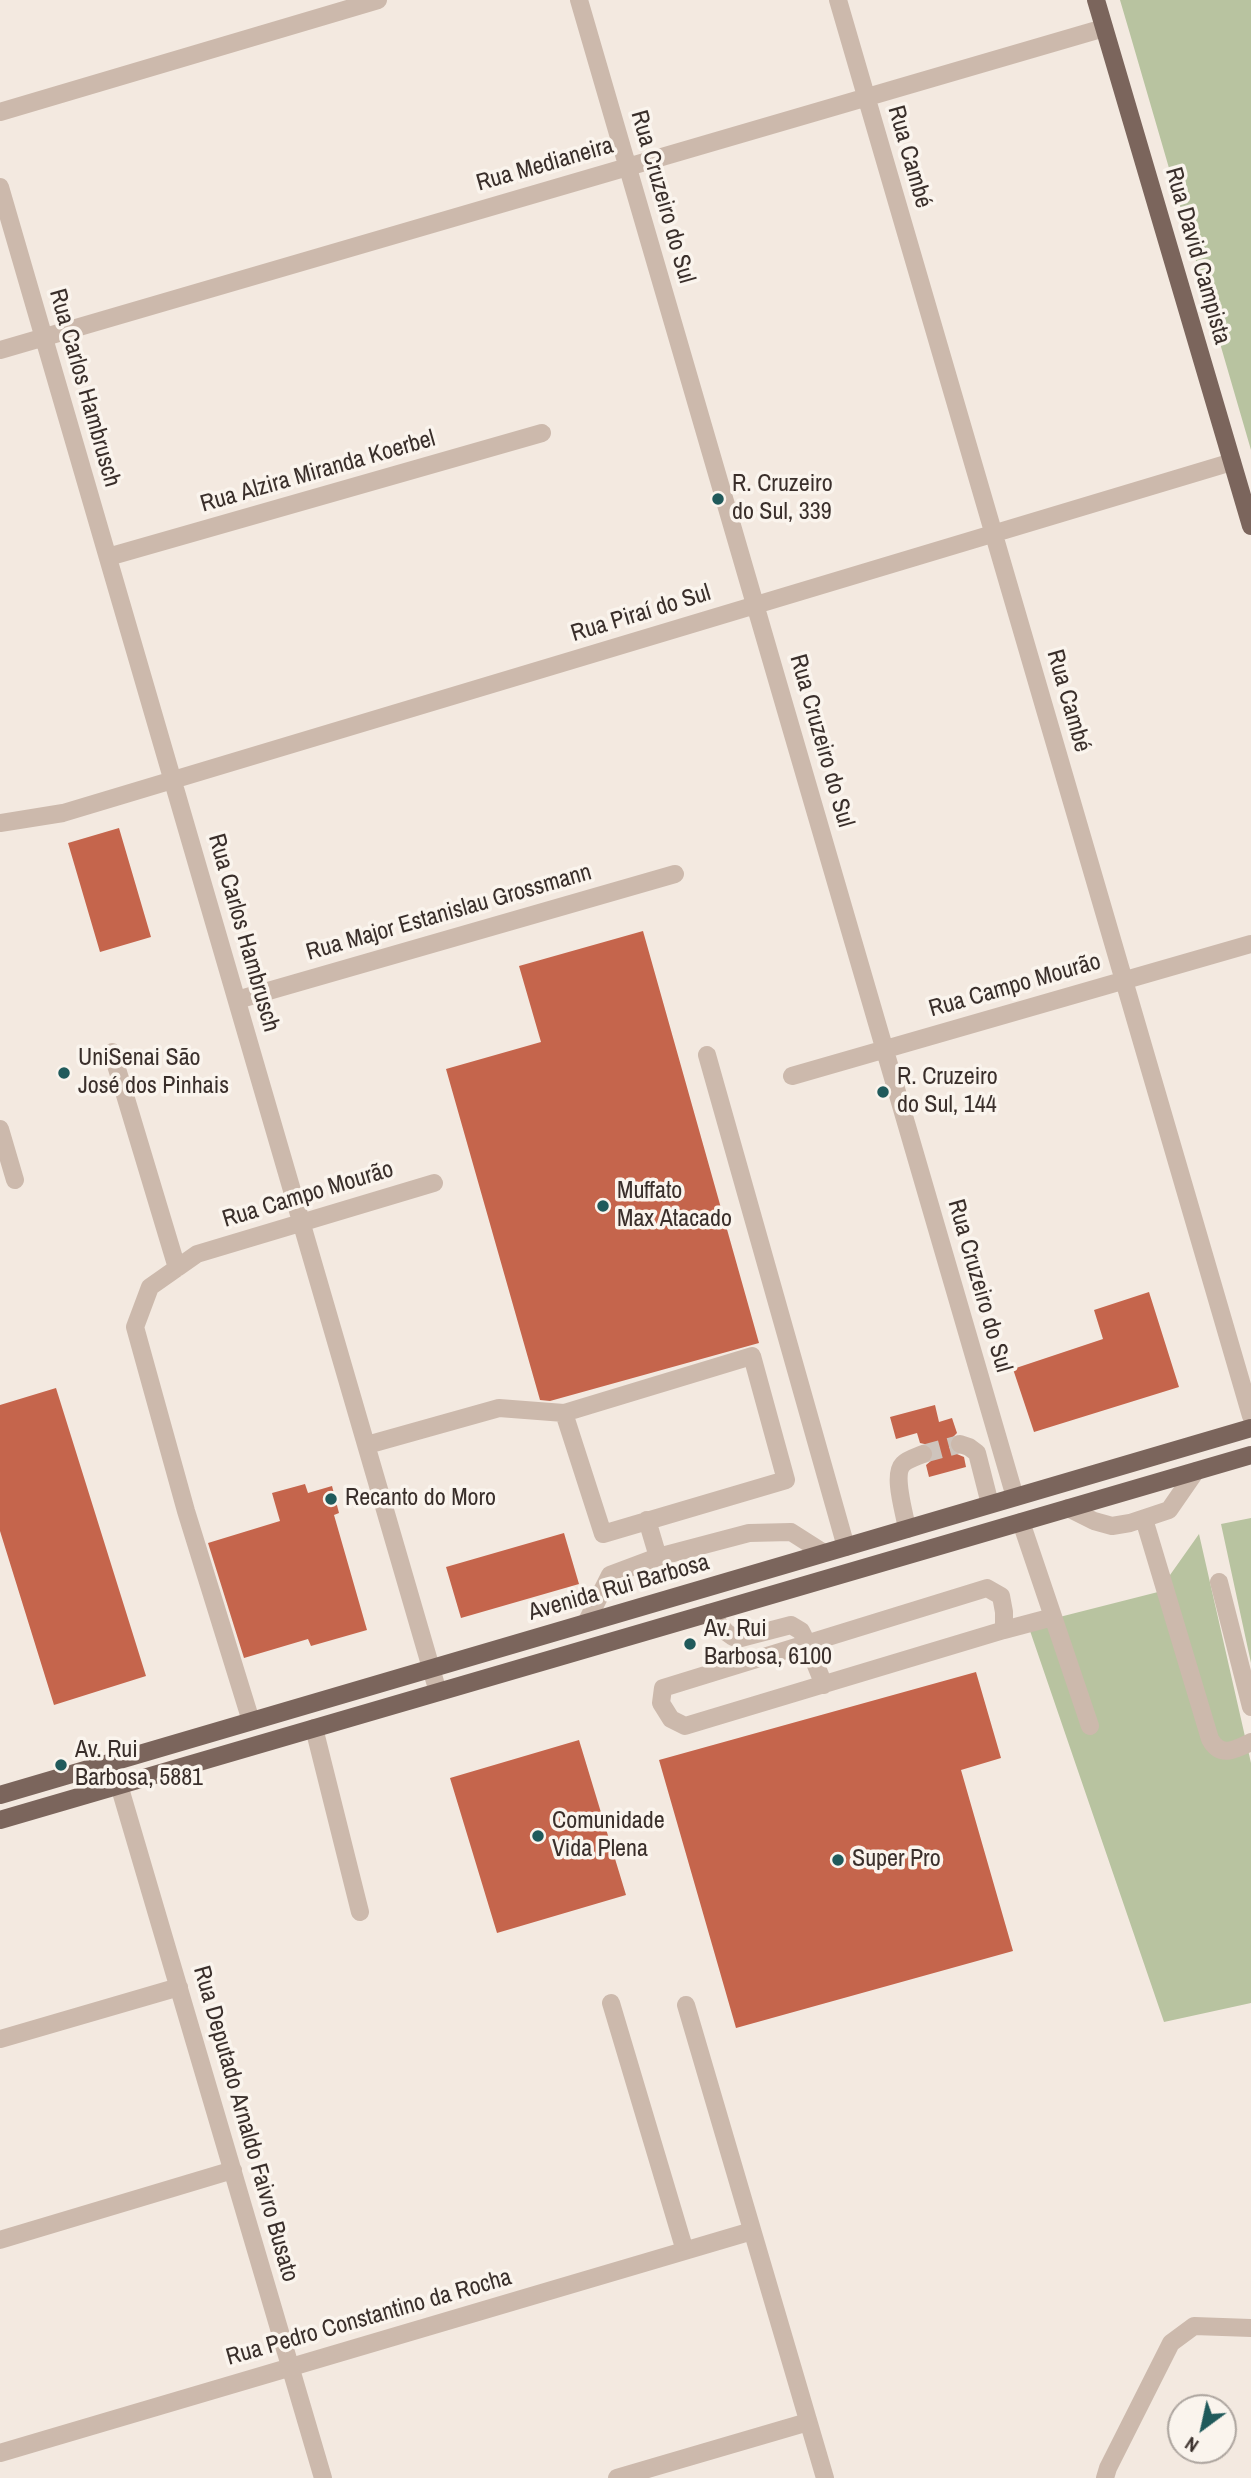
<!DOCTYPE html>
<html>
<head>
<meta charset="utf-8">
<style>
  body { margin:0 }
  #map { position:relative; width:1251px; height:2478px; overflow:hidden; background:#f3e9e0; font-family:"Archivo Narrow",sans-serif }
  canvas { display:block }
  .north { position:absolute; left:1167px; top:2394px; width:70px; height:70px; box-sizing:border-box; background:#faf4ed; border:2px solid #ada59f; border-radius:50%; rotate:213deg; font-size:19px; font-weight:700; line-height:28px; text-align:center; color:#3a2f2b }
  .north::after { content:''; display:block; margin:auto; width:24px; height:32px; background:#205a5b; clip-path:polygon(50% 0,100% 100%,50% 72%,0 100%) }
</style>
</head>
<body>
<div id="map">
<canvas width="1251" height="2478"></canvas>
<div class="north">N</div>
</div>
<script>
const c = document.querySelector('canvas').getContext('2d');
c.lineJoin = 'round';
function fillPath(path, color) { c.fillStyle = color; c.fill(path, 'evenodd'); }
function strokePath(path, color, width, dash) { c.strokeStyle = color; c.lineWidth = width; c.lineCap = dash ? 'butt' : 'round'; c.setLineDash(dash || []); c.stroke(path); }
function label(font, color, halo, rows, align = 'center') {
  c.font = font + ' "Archivo Narrow",sans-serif'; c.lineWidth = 7; c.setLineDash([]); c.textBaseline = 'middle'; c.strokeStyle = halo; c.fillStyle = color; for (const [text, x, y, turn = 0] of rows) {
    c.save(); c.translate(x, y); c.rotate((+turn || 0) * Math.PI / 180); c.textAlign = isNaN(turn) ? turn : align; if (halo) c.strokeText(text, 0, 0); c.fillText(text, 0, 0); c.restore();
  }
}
fillPath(new Path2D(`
  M1120,0H1251V450L1130,34Z
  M1251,1518V1663L1221,1524Z
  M1199,1534L1251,1763V2003L1164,2022L1028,1625L1158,1592Z`), '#b8c3a0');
fillPath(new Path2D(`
  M119,828L151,937L100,952L68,843Z
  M643,931L759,1343L550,1401L540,1400L446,1069L541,1042L519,966Z
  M1149,1292L1179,1387L1034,1432L1013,1369L1103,1339L1094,1310Z
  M56,1388L146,1676L54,1705L0,1531V1405Z
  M935,1405L939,1422L952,1418L957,1433L950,1440L949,1447L952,1452L964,1457L966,1467L929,1477L926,1465L932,1460L933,1449L929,1445L920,1443L917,1433L896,1439L890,1417Z
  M305,1484L308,1493L332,1486L339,1513L334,1515L367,1630L311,1646L308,1639L244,1658L208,1543L280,1521L272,1493Z
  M564,1533L579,1584L461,1618L446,1567Z
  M976,1672L1001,1758L961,1770L1013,1951L736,2028L659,1760Z
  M579,1740L626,1895L497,1933L450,1778Z`), '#c5654c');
strokePath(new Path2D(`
  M923,1454L960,1444`), '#cec4bc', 18, [18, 9]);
strokePath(new Path2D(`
  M579,0L1015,1497
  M838,0L1251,1416
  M0,112L378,0
  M0,187L438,1692
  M0,350L1104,28
  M108,557L542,433
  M0,823L63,813L1232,462
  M237,1000L675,874
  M112,1052L177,1268
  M707,1055L846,1547
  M792,1076L1251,944
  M0,1129L15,1180
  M960,1444L969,1447L977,1453L990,1504
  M367,1445L499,1408L564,1413L752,1356L786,1480L603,1534L564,1413
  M1068,1508L1094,1521L1112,1526L1130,1523L1169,1510L1196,1471
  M1144,1519L1210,1739C1220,1758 1235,1750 1251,1742
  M647,1520L658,1557
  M1021,1522L1090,1726
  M907,1529C905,1514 892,1475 903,1464C908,1459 916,1457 923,1454
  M1219,1582L1251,1707
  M987,1588L1001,1596L1004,1612V1630L685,1726L671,1719L661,1703L663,1688Z
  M709,1613L726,1632L733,1637L741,1638L791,1625L801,1631L807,1643L824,1685
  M586,1623L610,1575L658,1557L749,1533L791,1532L824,1553
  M1004,1630L1053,1617
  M251,1721L186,1511L135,1327L150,1287L197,1254L434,1183
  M314,1728L360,1912
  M119,1785L323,2478
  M611,2003L685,2251
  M686,2005L825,2478
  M0,2039L179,1987
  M0,2240L233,2170
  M0,2453L752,2231
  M617,2478L808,2422
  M1105,2478L1108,2468L1171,2343L1194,2326L1251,2328`), '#ccb9ac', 18);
strokePath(new Path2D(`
  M1096,0L1251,526
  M0,1795L1251,1428
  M0,1820L1251,1455`), '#7b655c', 18);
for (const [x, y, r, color] of [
  [718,499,7,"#205a5b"],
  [64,1073,7,"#205a5b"],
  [883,1092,7,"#205a5b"],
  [603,1206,7,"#205a5b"],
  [331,1499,7,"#205a5b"],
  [690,1644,7,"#205a5b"],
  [61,1765,7,"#205a5b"],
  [538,1836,7,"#205a5b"],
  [838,1860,7,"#205a5b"]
]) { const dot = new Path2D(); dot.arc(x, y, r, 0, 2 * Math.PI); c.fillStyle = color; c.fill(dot); strokePath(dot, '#faf4ed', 2.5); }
label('24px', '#3a2f2b', '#faf4ed', [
  ["Rua Cambé",909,157,74],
  ["Rua Medianeira",545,165,-16],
  ["Rua Cruzeiro do Sul",662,197,74],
  ["Rua David Campista",1197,256,74],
  ["Rua Carlos Hambrusch",84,388,74],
  ["Rua Alzira Miranda Koerbel",318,472,-16],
  ["Rua Piraí do Sul",641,614,-17],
  ["Rua Cambé",1068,701,74],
  ["Rua Cruzeiro do Sul",821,741,74],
  ["Rua Major Estanislau Grossmann",449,913,-16],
  ["Rua Carlos Hambrusch",243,933,74],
  ["Rua Campo Mourão",1015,986,-16],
  ["Rua Campo Mourão",308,1195,-17],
  ["Rua Cruzeiro do Sul",979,1286,74],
  ["Avenida Rui Barbosa",619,1588,-16],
  ["Rua Deputado Arnaldo Faivro Busato",245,2124,74],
  ["Rua Pedro Constantino da Rocha",369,2318,-16]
]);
label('24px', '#3a2f2b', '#faf4ed', [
  ["R. Cruzeiro",732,485],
  ["do Sul, 339",732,513],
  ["UniSenai São",78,1059],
  ["José dos Pinhais",78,1087],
  ["R. Cruzeiro",897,1078],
  ["do Sul, 144",897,1106],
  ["Muffato",617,1192],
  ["Max Atacado",617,1220],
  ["Recanto do Moro",345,1499],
  ["Av. Rui",704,1630],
  ["Barbosa, 6100",704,1658],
  ["Av. Rui",75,1751],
  ["Barbosa, 5881",75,1779],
  ["Comunidade",552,1822],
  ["Vida Plena",552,1850],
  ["Super Pro",852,1860]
], 'left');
</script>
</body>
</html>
